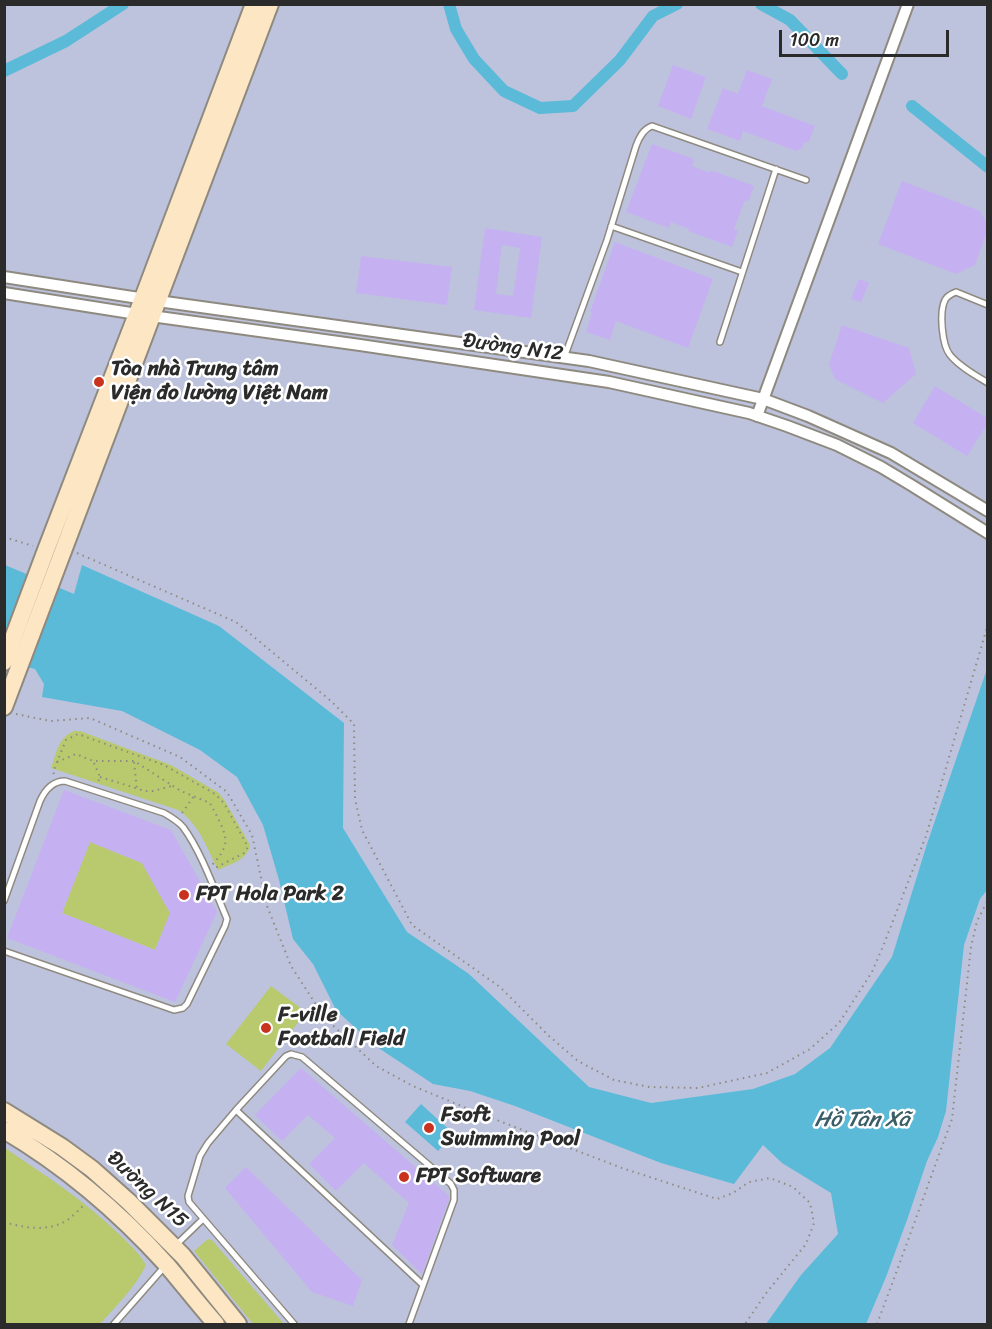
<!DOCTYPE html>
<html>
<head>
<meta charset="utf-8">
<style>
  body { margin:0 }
  #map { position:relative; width:992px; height:1329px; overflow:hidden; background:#f3ead4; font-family:Sriracha,sans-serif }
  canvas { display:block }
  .frame { position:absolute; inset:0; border:6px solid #2b2b2b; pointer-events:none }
  .scale { position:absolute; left:779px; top:30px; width:170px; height:27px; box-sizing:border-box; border:3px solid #2b2b2b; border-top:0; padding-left:8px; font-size:18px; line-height:21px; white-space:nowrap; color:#2b2b2b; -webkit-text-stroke:4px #fff; paint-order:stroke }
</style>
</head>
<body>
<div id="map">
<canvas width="992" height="1329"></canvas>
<div class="frame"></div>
<div class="scale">100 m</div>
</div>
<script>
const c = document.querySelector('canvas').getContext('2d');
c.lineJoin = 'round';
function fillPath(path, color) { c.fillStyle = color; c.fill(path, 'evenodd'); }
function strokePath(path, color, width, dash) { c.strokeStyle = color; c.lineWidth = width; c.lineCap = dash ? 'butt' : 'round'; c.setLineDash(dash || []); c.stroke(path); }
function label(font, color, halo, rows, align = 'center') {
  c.font = font + ' Sriracha,sans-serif'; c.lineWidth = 5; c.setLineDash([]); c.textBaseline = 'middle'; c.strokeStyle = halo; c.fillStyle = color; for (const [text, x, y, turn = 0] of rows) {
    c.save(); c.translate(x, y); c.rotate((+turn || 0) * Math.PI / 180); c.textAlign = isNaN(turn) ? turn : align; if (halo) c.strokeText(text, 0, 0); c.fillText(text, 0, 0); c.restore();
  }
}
fillPath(new Path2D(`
  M5,5H987V1324H5Z`), '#bec3dd');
fillPath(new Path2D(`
  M74,731H80L171,765L219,793L225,801L250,845C248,860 230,864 218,870C207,849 199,823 178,810L51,768C57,752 58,738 74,731Z
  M90,842L142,863L170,913L155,950L62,913Z
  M271,986L306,1012L261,1071L226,1044Z
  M5,1148C45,1175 87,1202 122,1237C131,1246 140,1254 146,1265C135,1288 116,1306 100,1324H5Z
  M208,1239L212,1240L284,1324H253L194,1251Z`), '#b8ca6d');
fillPath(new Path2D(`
  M5,565L74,594L82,565L219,626L344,723L343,828L407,932L469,974L589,1087L651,1103L753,1089L795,1074L830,1048L892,957L927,844L987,669V890L980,899L964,945L946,1111L938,1137L927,1161L907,1220L886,1277L866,1324H766L801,1275L838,1234L831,1193L782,1163L763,1145L734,1184L661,1163L515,1106L470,1091L433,1084L374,1045L336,1010L313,964L293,939L279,880L263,825L237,777L200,750L122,711L42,697L44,684L35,669L5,662Z
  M421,1104L454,1134L438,1151L405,1122Z`), '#5abad8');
strokePath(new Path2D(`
  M449,4L456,29L474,59L504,91L540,108L573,106L620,60L653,16L677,4
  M761,4L790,20L842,74
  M4,71L66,41L123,4
  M912,106L988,167`), '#5abad8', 12);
fillPath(new Path2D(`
  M673,65L706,77L691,119L658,106Z
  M747,70L772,79L762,106L815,126L808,143L804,142L802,148L796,151L743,131L740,141L707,129L723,88L738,94Z
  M652,144L694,159L692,166L710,173L711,170L754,186L748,202L745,200L734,229L738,231L732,247L688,231L689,229L671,222L669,228L626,212Z
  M902,181L980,211L987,224V231L975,265L956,274L878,244Z
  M485,228L542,237L531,318L474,310ZM502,245L520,248L513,296L496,294Z
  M615,242L713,279L688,348L616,321L610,340L586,332L592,312H590Z
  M361,256L452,267L447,305L356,293Z
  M859,279L869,283L861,302L851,299Z
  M842,325L909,348L916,374L883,403L835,379L829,364Z
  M935,386L987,418V424L967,456L913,423Z
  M64,790L171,830L217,912L175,1002L7,938ZM90,842L142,863L170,913L155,950L62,913Z
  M301,1068L449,1196V1199L422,1274L392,1245L409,1203L364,1163L336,1191L309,1164L335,1138L308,1115L282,1141L255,1115Z
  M246,1167L362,1280L353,1306L312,1292L225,1188Z`), '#c5b0f2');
const lane = new Path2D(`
  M611,226L742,272
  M988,305L956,292C951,294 947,296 945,300C939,312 942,345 950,355C960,367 975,375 988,383
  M720,342L776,169
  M564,358L607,240L636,146C639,138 643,129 652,126L806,180
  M4,901L40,801C45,790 52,781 65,781L164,813C171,817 178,821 183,827C201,851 215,891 227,919L225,926L187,1004L183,1008L174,1010L4,951
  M236,1110L423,1285
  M176,1245L203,1219
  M114,1324L165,1266
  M294,1324L189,1202L188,1196L200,1156L208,1143L236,1110L286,1056L291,1054L302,1057L451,1184L454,1190V1200L409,1324`);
const street = new Path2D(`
  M4,277L158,301L589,361L763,399L808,416L891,453L988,511
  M4,293L137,314L360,345L609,382L749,413L787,426L837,445L881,467L911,485L988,533
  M757,416L908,4`);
const secondary = new Path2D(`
  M4,662L46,550L137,314L254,4
  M4,707L270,4
  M4,1111L62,1147L92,1169L129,1202L183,1256L238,1324
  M4,1130C65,1166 119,1212 166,1264C183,1284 199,1305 216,1324`);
strokePath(lane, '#8f8a80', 8);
strokePath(street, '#8f8a80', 14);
strokePath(secondary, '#8f8a80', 20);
strokePath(new Path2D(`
  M4,537L33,546
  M77,553L236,622L331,701L354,724L355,799L362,830L412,925L500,987L549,1036L578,1061L614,1080L649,1087L698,1088L767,1073L810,1049L839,1023L872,972L884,944L926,836L988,624
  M16,714L50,721L90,718L180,757L227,792L252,835L267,906L291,966L324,1017L376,1066L413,1086L481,1114L622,1168L717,1199L733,1193L749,1182L770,1178L793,1187L810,1203L814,1223L806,1244L767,1292L745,1324
  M57,762L76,754L93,761H134L181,791L210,803C215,813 228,834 225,844C223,853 217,859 212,865
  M134,762L137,789
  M94,763L100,777L98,782
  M54,774L53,772L66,740L78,734L164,765L215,794L224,803L248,847L244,853L215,868
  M100,777L145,791H153L172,786
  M182,813L194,796
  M4,1222C24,1228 47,1232 66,1221C72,1217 79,1210 84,1205
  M877,1324L899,1265L952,1119L971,947L977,921L988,900`), '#8f8a80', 2, [1.5, 4.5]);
strokePath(lane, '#fff', 5);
strokePath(street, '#fff', 10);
strokePath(secondary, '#fce6c4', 16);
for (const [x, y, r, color] of [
  [99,382,6,"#c8321e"],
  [184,895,6,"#c8321e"],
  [266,1028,6,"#c8321e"],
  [429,1128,6,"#c8321e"],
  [404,1177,6,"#c8321e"]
]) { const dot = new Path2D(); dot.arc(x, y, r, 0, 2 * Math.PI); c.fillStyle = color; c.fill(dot); strokePath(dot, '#fff', 2); }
label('21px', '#2b2b2b', '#fff', [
  ["Đường N12",513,348,8],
  ["Đường N15",147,1190,43]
]);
label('bold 21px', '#2b2b2b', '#fff', [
  ["Tòa nhà Trung tâm",111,370],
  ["Viện đo lường Việt Nam",111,394],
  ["FPT Hola Park 2",196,895],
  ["F-ville",278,1016],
  ["Football Field",278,1040],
  ["Fsoft",441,1116],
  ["Swimming Pool",441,1140],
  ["FPT Software",416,1177]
], 'left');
label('italic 22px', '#3b5d68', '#fff', [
  ["Hồ Tân Xã",862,1120]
]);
</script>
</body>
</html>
